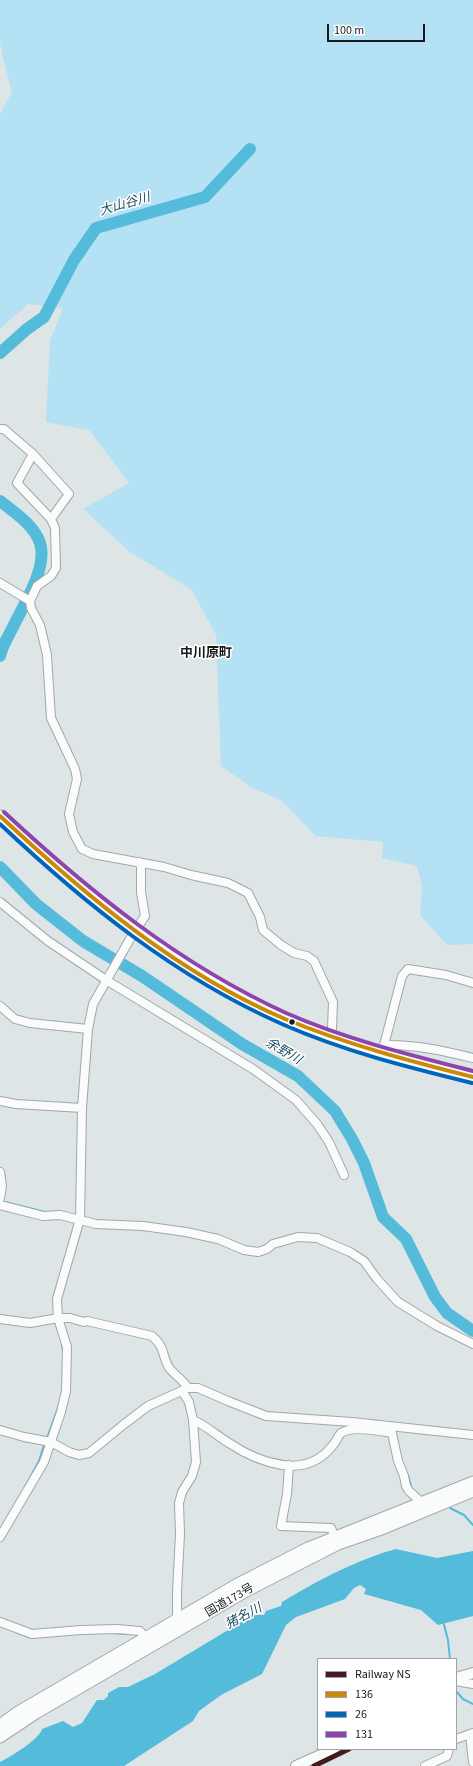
<!DOCTYPE html>
<html>
<head>
<meta charset="utf-8">
<style>
  body { margin:0 }
  #map { position:relative; width:473px; height:1766px; overflow:hidden; background:#dee5e6; font-family:"Source Sans 3",sans-serif }
  canvas { display:block }
  .legend { position:absolute; left:317px; top:1658px; width:140px; height:92px; box-sizing:border-box; background:#fff; border:1px solid #a2a3a4; margin:0; padding:5px 7px; list-style:none; font-size:12px; color:#161a1c }
  .legend li { display:flex; align-items:center; gap:8px; height:20px }
  .legend b { width:20px; border:1px solid #a2a3a4 }
  .scale { position:absolute; left:327px; top:24px; width:98px; height:18px; box-sizing:border-box; border:2px solid #161a1c; border-top:0; padding-left:5px; font-size:12px; line-height:14px; white-space:nowrap; color:#161a1c; -webkit-text-stroke:3px #fff; paint-order:stroke }
</style>
</head>
<body>
<div id="map">
<canvas width="473" height="1766"></canvas>
<ul class="legend">
<li><b style="height:5px;background:#451c1d"></b>Railway NS</li>
<li><b style="height:5px;background:#ca8a06"></b>136</li>
<li><b style="height:5px;background:#0065bd"></b>26</li>
<li><b style="height:5px;background:#8e44ad"></b>131</li>
</ul>
<div class="scale">100 m</div>
</div>
<script>
const c = document.querySelector('canvas').getContext('2d');
c.lineJoin = 'round';
function fillPath(path, color) { c.fillStyle = color; c.fill(path, 'evenodd'); }
function strokePath(path, color, width, dash) { c.strokeStyle = color; c.lineWidth = width; c.lineCap = dash ? 'butt' : 'round'; c.setLineDash(dash || []); c.stroke(path); }
function label(font, color, halo, rows, align = 'center') {
  c.font = font + ' "Source Sans 3","Noto Sans JP",sans-serif'; c.lineWidth = 3; c.setLineDash([]); c.textBaseline = 'middle'; c.strokeStyle = halo; c.fillStyle = color; for (const [text, x, y, turn = 0] of rows) {
    c.save(); c.translate(x, y); c.rotate((+turn || 0) * Math.PI / 180); c.textAlign = isNaN(turn) ? turn : align; if (halo) c.strokeText(text, 0, 0); c.fillText(text, 0, 0); c.restore();
  }
}
fillPath(new Path2D(`
  M0,0H473V944L447,945L420,915L422,887L417,866L382,858L383,842L316,836L282,801L251,787L221,766L216,635L192,590L130,552L83,509L129,483L89,430L46,422L50,341L63,308L28,304L0,329V114L12,92L3,59L0,41Z`), '#b4e1f3');
fillPath(new Path2D(`
  M396,1549L437,1558L473,1551V1616L438,1625L421,1610L364,1594L366,1589L360,1585L354,1588L345,1599L296,1617L286,1625L262,1674L221,1695L199,1711L193,1721L124,1766H0V1762C10,1757 40,1739 42,1729L63,1721L73,1727L82,1723L97,1700H104L108,1696V1693L119,1687H128L155,1674L253,1615H264L266,1611L281,1606L282,1602C315,1582 358,1559 396,1549Z`), '#55bbda');
strokePath(new Path2D(`
  M1,1201L45,1212
  M54,1316V1297
  M62,1342L63,1351
  M47,1438L59,1405
  M274,1459L287,1462
  M408,1475L411,1486
  M25,1487L39,1461L45,1442
  M450,1508L464,1515L473,1525
  M443,1621L448,1640L450,1659
  M16,1632L29,1637
  M114,1633L126,1634
  M456,1691L463,1699L473,1704`), '#55bbda', 2);
strokePath(new Path2D(`
  M0,353L27,329L44,317L74,260L96,228L205,197L250,149
  M0,501C14,512 34,525 40,543C48,567 24,604 14,625C9,635 2,646 0,656
  M0,867L36,904L83,941L142,976L242,1044L298,1076L335,1111L352,1139L364,1163L383,1217L406,1239L435,1297L447,1313L473,1331`), '#55bbda', 12);
const minor = new Path2D(`
  M0,429H4L33,454L69,494L51,519L55,528L56,568L51,576L37,586L30,601L31,608L40,625L47,655L51,718L75,769L77,779L69,814L73,832L82,849L93,854L164,867L191,875L228,883L248,893L260,917L263,930L281,945L294,953L307,956L314,961L333,1002L332,1029L330,1036
  M33,454L17,483L51,519
  M0,583L30,601
  M0,902L48,941L106,980L253,1069L296,1100L317,1124L329,1142L344,1175
  M0,1006L15,1019L30,1023L88,1029
  M384,1045C414,1044 444,1051 473,1058
  M382,1053L402,976L408,969L446,975L473,983
  M0,1101L16,1104L82,1108
  M0,1172L2,1186L0,1198
  M0,1205L43,1216L60,1215L96,1224L143,1226L186,1232L218,1239L244,1250L258,1252L267,1249L273,1244L298,1237L317,1238L350,1252L364,1261L377,1279L398,1302L437,1326L473,1344
  M0,1319L30,1323L58,1318H70L84,1322L87,1321L152,1336C166,1347 162,1359 170,1369C176,1376 182,1379 188,1388
  M193,1420C207,1426 216,1435 229,1443C244,1453 263,1462 282,1465C303,1468 320,1462 333,1445C336,1442 338,1436 341,1433C352,1425 380,1431 392,1433L398,1461L404,1476L406,1486L409,1491L422,1503
  M0,1430L24,1437L51,1442L69,1452L79,1455L89,1453L123,1425L148,1406L188,1388H198L228,1401L266,1416L352,1422L473,1435
  M289,1465L287,1494L281,1526L331,1528L337,1542
  M0,1537L44,1462L61,1412L66,1391L67,1347L58,1318L57,1299L80,1219L82,1108L88,1029L93,1004L130,939L145,916L141,892V866L139,862
  M177,1619V1592L180,1534L179,1503L182,1492L192,1476L196,1462L193,1420L189,1402L182,1391
  M0,1622L32,1634L81,1630L117,1629L140,1631L148,1641
  M456,1681L473,1684
  M470,1734L473,1762
  M456,1739L473,1733
  M425,1766L447,1756L449,1749`);
const major = new Path2D(`
  M456,1678L473,1673
  M296,1766L334,1749`);
const highway = new Path2D(`
  M0,816C96,908 203,992 331,1037C377,1053 425,1065 473,1077
  M0,1725L18,1712L236,1585L308,1548L473,1482
  M0,1737L36,1713L248,1590L338,1544L384,1528L473,1491`);
strokePath(minor, '#a2a7a8', 10);
strokePath(major, '#a2a7a8', 12);
strokePath(highway, '#a2a7a8', 13);
strokePath(minor, '#fafbfb', 8);
strokePath(major, '#fafbfb', 10);
strokePath(highway, '#fafbfb', 11);
strokePath(new Path2D(`
  M0,816C85,895 177,973 285,1019C346,1044 409,1061 473,1077`), '#ca8a06', 4);
strokePath(new Path2D(`
  M0,824C84,903 175,977 282,1024C343,1051 407,1067 472,1083`), '#0065bd', 4);
strokePath(new Path2D(`
  M4,812C89,891 179,964 286,1013C345,1039 410,1055 473,1071`), '#8e44ad', 4);
strokePath(new Path2D(`
  M314,1766L349,1749`), '#451c1d', 5);
for (const [x, y, r, color] of [
  [292,1022,3.5,"#161a1c"]
]) { const dot = new Path2D(); dot.arc(x, y, r, 0, 2 * Math.PI); c.fillStyle = color; c.fill(dot); strokePath(dot, '#fff', 1.5); }
label('12px', '#161a1c', '#fff', [
  ["国道173号",230,1601,-30]
]);
label('italic 13px', '#1b4f62', '#fff', [
  ["大山谷川",125,205,-16],
  ["余野川",283,1052,30],
  ["猪名川",244,1617,-28]
]);
label('bold 13px', '#161a1c', '#fff', [
  ["中川原町",206,654]
]);
</script>
</body>
</html>
